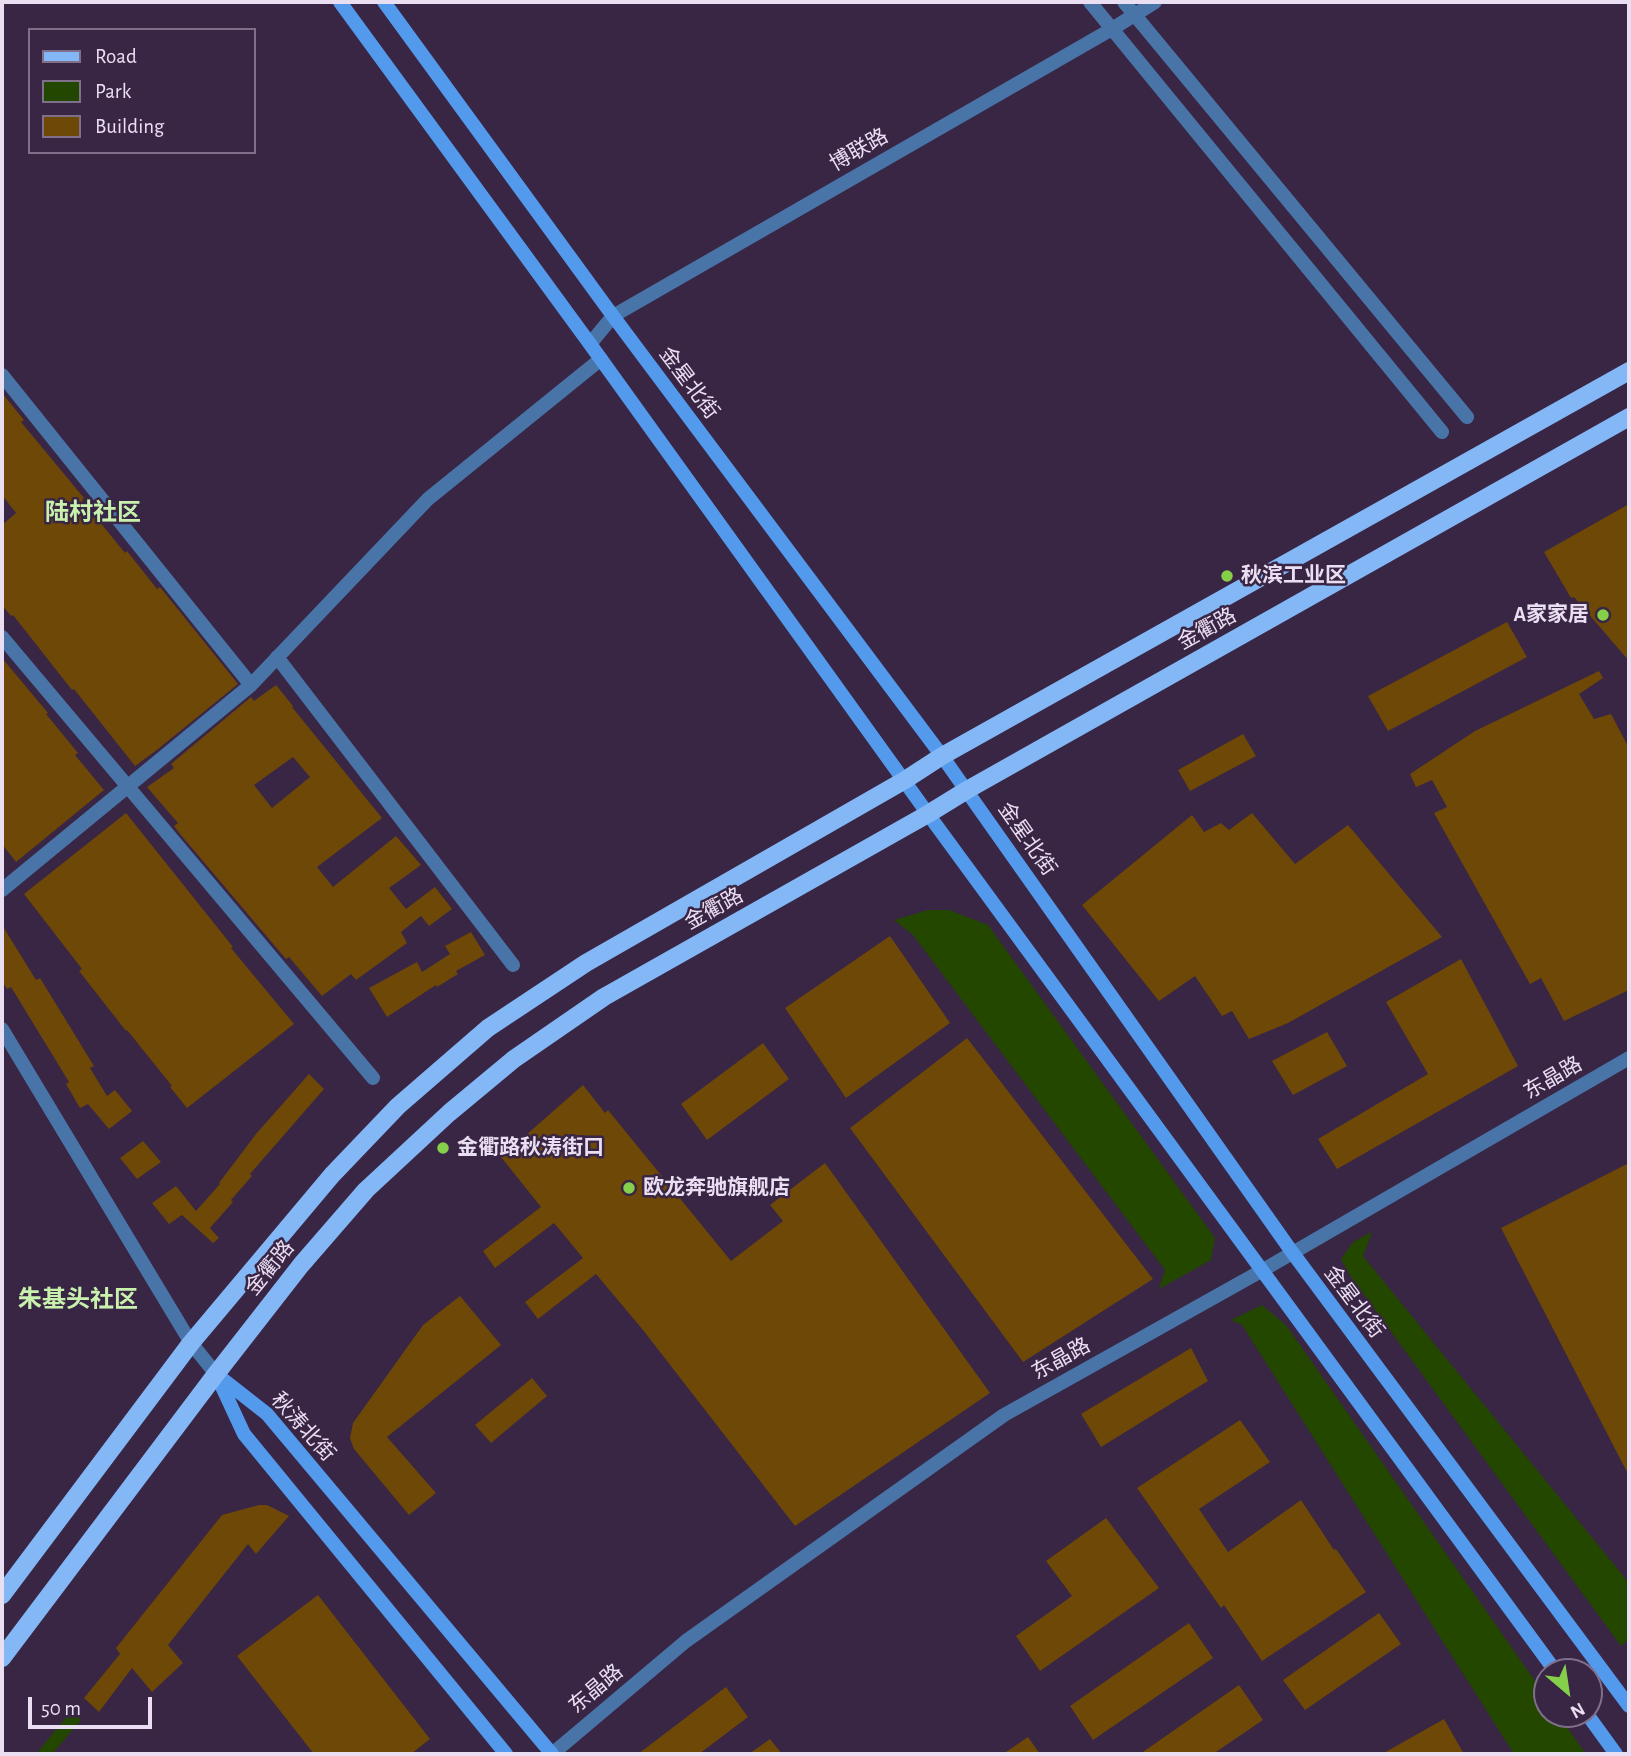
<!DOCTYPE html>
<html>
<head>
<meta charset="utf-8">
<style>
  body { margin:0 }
  #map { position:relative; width:1631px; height:1756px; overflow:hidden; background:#392544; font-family:"Alegreya Sans",sans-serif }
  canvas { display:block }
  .frame { position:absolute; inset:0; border:4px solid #eadef2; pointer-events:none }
  .legend { position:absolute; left:28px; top:28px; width:228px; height:126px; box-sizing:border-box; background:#392544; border:2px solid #806f8a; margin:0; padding:9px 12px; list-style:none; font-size:21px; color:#eadef2 }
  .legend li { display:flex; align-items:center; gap:14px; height:35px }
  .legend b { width:35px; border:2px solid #806f8a }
  .north { position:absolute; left:1533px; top:1658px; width:70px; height:70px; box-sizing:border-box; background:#392544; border:2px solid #806f8a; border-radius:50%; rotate:151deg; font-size:19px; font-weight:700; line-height:28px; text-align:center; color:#eadef2 }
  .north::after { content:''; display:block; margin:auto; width:24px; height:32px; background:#86cf4b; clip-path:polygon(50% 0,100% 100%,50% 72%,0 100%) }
  .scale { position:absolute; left:28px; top:1697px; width:124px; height:32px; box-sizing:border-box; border:4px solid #eadef2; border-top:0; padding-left:9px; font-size:21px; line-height:24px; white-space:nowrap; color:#eadef2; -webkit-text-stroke:5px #392544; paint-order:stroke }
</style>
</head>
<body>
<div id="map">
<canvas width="1631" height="1756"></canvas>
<div class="frame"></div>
<ul class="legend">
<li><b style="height:9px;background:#83b7f6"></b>Road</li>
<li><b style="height:19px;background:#244700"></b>Park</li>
<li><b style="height:19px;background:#6e4806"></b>Building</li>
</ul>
<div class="north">N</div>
<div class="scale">50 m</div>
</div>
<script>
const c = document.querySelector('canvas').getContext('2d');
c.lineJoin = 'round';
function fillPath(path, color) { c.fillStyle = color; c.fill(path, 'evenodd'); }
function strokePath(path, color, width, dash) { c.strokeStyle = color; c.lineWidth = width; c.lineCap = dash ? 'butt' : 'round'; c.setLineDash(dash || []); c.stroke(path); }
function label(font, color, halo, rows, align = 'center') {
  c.font = font + ' "Alegreya Sans","Noto Sans SC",sans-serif'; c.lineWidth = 5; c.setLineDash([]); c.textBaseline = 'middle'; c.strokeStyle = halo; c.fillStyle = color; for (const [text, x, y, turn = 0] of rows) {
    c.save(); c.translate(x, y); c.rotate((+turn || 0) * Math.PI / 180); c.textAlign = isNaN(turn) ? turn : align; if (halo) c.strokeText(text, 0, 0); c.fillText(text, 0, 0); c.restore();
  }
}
fillPath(new Path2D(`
  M928,910H949L988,925L1215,1238L1211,1260L1159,1289L1165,1270L913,935L894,920Z
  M1372,1232L1363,1256L1629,1583V1639L1621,1646L1351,1277L1341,1259L1353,1242Z
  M1262,1305L1286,1325L1547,1698V1714H1558L1586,1754H1514L1242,1325L1231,1320Z
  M73,1709L81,1720L52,1754H36Z`), '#244700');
fillPath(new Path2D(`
  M2,393L24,420L21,422L84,498L82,500L125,553L127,551L157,589L160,587L238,684L158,749L135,766L74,689L72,690L13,615L11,616L2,605V525L16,513L2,495Z
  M1629,504V661L1574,597L1571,598L1544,552Z
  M1507,622L1527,657L1388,731L1368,696Z
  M2,658L48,713L46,714L78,753L75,755L104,790L16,862L2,844Z
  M1599,671L1603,678L1579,694L1594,719L1611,714L1629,748V990L1564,1021L1541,978L1530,984L1434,813L1447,807L1432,780L1416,787L1410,774L1475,731Z
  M276,685L293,706L292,707L382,818L317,867L333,887L396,836L421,865L389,888L406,909L435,887L452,909L429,926L421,916L401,932L407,943L356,980L351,974L322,996L289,957L286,959L180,834L174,826L178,823L147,787L174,768L171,764L251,697L254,701ZM293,757L310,777L272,808L254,785Z
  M1243,734L1256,756L1190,791L1178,770Z
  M126,813L233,947L231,948L294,1024L187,1108L170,1087L172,1086L127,1030L126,1031L79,971L82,969L24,894Z
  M1252,813L1295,864L1348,825L1442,937L1288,1023L1249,1039L1232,1011L1222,1016L1195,976L1159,1001L1082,905L1192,815L1204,832L1221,823L1229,830Z
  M2,925L36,980L40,978L94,1066L90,1068L107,1096L115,1090L132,1111L109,1129L88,1104L80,1108L66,1084L69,1082L36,1028L11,987L7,989L2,981Z
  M471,932L485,955L456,971L458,974L437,987L436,985L387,1017L369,988L417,962L422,972L450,954L445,946Z
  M890,936L950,1023L846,1098L785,1008Z
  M1461,959L1518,1066L1337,1169L1318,1139L1428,1074L1386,1002Z
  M1327,1032L1347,1066L1293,1095L1272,1061Z
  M967,1038L1153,1279L1023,1362L850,1128Z
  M763,1043L789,1079L707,1140L681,1104Z
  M309,1074L324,1089L250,1174L252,1176L231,1200L233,1202L210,1228L219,1238L213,1243L182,1215L169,1224L152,1203L176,1186L196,1211L220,1184L219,1183L256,1134Z
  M583,1085L605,1113L608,1110L731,1261L783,1221L770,1205L825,1163L990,1393L795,1526L643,1330L596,1274L538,1319L525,1302L583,1258L554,1223L495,1268L483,1251L541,1207L501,1157Z
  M143,1141L161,1162L137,1179L120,1158Z
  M1629,1163V1476L1501,1228Z
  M460,1296L501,1345L387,1437L436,1493L409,1515L354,1449L350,1438L353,1423L423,1325Z
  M1191,1348L1208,1381L1101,1447L1081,1414Z
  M532,1378L547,1396L491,1443L475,1425Z
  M1240,1420L1270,1462L1199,1509L1228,1552L1301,1500L1334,1550L1336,1549L1366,1592L1262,1661L1224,1605L1221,1608L1137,1488Z
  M259,1505H267L289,1516L256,1554L248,1544L168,1645L183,1663L152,1692L132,1668L99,1712L84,1698L120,1654L116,1648L222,1515Z
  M1106,1518L1159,1588L1040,1671L1016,1636L1072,1596L1046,1561Z
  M318,1595L430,1739L411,1754H314L237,1656Z
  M1379,1613L1401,1644L1305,1710L1283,1680Z
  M1189,1623L1213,1658L1093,1740L1070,1706Z
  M1239,1685L1263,1720L1213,1754H1140Z
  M726,1687L748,1717L699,1754H638Z
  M1444,1719L1464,1754H1382Z
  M1028,1737L1040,1754H1003Z
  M770,1739L782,1754H749Z`), '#6e4806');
strokePath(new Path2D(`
  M1090,2L1442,432
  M1124,2L1467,417
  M590,344L613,316L1112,29L1155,2
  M2,375L251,685
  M2,637L373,1078
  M277,657L513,965
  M2,890L251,685L428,499L601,359
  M552,1754L686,1641L1004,1415L1263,1270L1629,1058`), '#4974a7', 14);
strokePath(new Path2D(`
  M2,1029L191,1343L216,1374`), '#4974a7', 14);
strokePath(new Path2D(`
  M340,2L590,344L928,814L1556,1672
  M384,2L613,316L942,756L1292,1252L1629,1706
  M216,1374L267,1414L552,1754
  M218,1378L244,1434L506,1754
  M1587,1714L1616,1754`), '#5399ec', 14);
strokePath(new Path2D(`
  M2,1595L191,1343L332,1175L398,1106L488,1028L586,963L905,780L942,756L1629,371
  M2,1658L216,1374L301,1265L366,1190L449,1113L514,1059L604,997L928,814L967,790L1629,417`), '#83b7f6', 18);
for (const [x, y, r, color] of [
  [1227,576,7,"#86cf4b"],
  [1603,615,7,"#86cf4b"],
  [443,1148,7,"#86cf4b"],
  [629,1188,7,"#86cf4b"]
]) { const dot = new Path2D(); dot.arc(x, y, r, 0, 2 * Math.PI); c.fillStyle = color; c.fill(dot); strokePath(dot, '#392544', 2.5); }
label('21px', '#eadef2', '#392544', [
  ["博联路",859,150,-30],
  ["金星北街",689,383,53],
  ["金衢路",1207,629,-29],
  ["金星北街",1027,839,55],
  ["金衢路",714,909,-29],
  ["东晶路",1553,1078,-30],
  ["金衢路",270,1268,-51],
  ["金星北街",1354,1302,53],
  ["东晶路",1061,1359,-29],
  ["秋涛北街",303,1427,48],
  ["东晶路",596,1689,-40]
]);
label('bold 21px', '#eadef2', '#392544', [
  ["秋滨工业区",1241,576],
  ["A家家居",1589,615,"right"],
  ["金衢路秋涛街口",457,1148],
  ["欧龙奔驰旗舰店",643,1188]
], 'left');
label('bold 24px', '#c7f1ac', '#392544', [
  ["陆村社区",93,513],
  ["朱基头社区",78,1300]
]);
</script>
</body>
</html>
